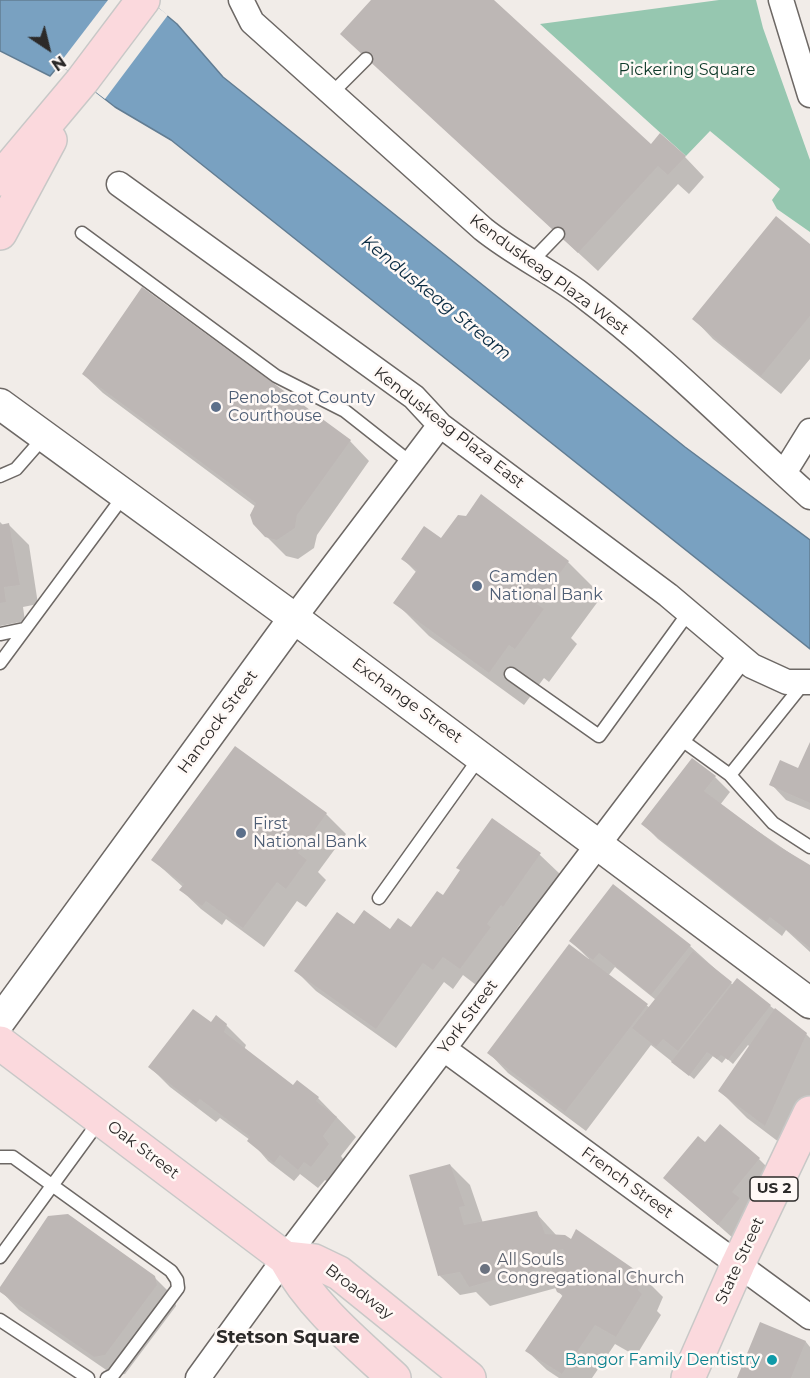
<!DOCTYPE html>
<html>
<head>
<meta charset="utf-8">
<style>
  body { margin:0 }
  #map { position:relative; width:810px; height:1378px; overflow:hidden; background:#f1ece8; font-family:Montserrat,sans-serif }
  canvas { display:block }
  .north { position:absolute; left:18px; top:18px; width:60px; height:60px; -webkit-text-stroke:4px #fff9f6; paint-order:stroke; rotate:145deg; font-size:16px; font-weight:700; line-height:24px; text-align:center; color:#2c2a29 }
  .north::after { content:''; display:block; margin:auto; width:21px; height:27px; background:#2c2a29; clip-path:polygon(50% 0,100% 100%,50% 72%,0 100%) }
</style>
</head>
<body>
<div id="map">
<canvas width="810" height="1378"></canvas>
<div class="north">N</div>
</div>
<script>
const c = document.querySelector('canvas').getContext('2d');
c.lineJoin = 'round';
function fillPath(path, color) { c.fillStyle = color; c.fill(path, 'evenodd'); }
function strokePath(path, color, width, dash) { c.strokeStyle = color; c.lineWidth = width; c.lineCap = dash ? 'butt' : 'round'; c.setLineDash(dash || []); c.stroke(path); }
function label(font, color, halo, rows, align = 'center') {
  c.font = font + ' Montserrat,sans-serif'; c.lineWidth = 5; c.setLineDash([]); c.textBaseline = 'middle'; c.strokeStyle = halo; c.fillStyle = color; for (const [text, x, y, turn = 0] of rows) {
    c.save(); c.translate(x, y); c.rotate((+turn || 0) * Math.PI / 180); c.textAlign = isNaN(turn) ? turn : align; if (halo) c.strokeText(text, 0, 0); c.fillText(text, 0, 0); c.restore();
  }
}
fillPath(new Path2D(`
  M719,0H756L763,28L810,160V232L777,209L772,200L780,189L710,131L686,156L540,24Z`), '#96c7b0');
const water = new Path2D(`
  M0,0H148L177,24L223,77L685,447L810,540V649L171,140L115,107L60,64L50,76L0,51Z`);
fillPath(water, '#79a1c1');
strokePath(water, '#627d93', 1.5);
fillPath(new Path2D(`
  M108,0H148L168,15L105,99L59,64Z`), '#f1ece8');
fillPath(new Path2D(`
  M373,0H491L651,146L685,157L704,177L689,194L678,184L598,271L342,34Z
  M810,246V359L781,394L713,339L694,319Z
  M83,374L350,441L369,461L317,535L314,548L298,559L286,556L259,529L256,507L103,393Z
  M0,522L4,526L9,525L29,545L38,604L23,607L25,621L0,626Z
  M441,541L568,562L602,596L571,638L577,644L549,682L544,678L524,705L429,636L395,602L417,573L403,559Z
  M810,745V810L786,800L771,784L799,770Z
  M235,748L326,814L346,834L318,872L326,880L306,907L297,901L264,947L226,919L222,925L201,909L181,890L183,887L153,860Z
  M715,777L730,792L720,805L810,867V952L786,930L782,936L658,839L643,824Z
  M493,820L540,855L560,874L523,925L521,923L506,944L509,947L480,988L463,975L453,989L444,982L396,1048L316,991L296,971L354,926L391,931L411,929L443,897Z
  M571,941L690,946L733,985L737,980L806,1034L810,1038V1112L792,1152L747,1118L720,1091L750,1047L748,1045L733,1064L726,1058L722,1063L713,1056L694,1079L651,1045L586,1131L508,1073L489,1053L589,959ZM615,967L656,1000L650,1008L608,976Z
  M211,1024L226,1025L246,1045L244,1050L294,1087L297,1083L318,1098L356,1137L341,1156L347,1165L332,1185L325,1180L318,1188L300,1174L294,1181L268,1161L250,1140L220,1118L216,1122L170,1087L150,1067Z
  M706,1144L759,1159L774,1174L746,1207L754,1215L734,1239L665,1178Z
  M450,1165L470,1185L483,1223L536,1213L557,1236L643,1277L663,1297L657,1311L661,1315L636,1356L615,1344L592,1378H559L547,1370L527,1351L563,1297L556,1288L490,1306L476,1292L460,1295L440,1276Z
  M154,1277L174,1297L176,1306L125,1374L115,1376L19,1310L0,1290Z
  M761,1324L806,1342L810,1347V1378H738Z`), '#0003');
fillPath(new Path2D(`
  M371,0H494L651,144L660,133L686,156L668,175L658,166L578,253L340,34Z
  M776,216L810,244V316L761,376L692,319Z
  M142,287L351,440L297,515L295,528L277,540L265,537L253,524L250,515L256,503L82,374Z
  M481,494L569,561L537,604L544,609L515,649L509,645L489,673L393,603L417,570L401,559L424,526L441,538L458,515L466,516Z
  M9,523L20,585L4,587L6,602L0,603V525Z
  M810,742V803L769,785L780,760L798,768Z
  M235,746L327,813L298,853L307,860L286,889L277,882L243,928L206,901L202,906L179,890L184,884L151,860Z
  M692,758L716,776L704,791L775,844L810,865V948L770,917L766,922L641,824Z
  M492,818L541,853L503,907L501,905L487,924L491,927L460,969L443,957L433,970L423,963L376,1029L294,971L337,912L354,924L364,910L390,929L398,918L411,927L437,891L443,895L460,870L456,868Z
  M613,884L691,945L651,995L599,953L593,960L569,941Z
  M569,944L648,1004L565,1112L487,1053Z
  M693,951L732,982L678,1051L663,1039L656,1047L632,1028Z
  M737,978L771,1005L728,1060L721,1055L717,1059L707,1052L689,1076L671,1062Z
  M775,1008L807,1033L765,1126L718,1091Z
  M193,1009L211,1022L216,1015L227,1024L224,1032L293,1085L297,1080L319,1097L316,1101L337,1117L323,1136L329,1144L311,1167L304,1162L298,1170L280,1155L274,1163L247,1141L250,1137L200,1099L196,1104L148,1067Z
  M720,1124L760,1158L732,1192L740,1198L718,1225L663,1178L698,1136L705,1142Z
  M450,1164L465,1206L459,1207L464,1225L537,1211L545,1234L565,1235L571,1239L576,1229L644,1276L638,1290L642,1294L616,1337L595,1325L562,1374L525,1351L563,1295L557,1292L550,1276L553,1265L565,1253L563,1249L540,1255L545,1266L469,1287L460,1272L438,1276L409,1175Z
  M68,1214L155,1276L157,1285L105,1355L94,1357L0,1292V1287L48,1216Z
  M760,1322L806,1341L791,1378H737Z`), '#bdb7b5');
const service = new Path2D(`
  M332,93L366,59
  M82,233L276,376L345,411L411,463
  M530,263L558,234
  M0,476L16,469L44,437
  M1,634L24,629
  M0,663L125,494
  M511,674L599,736L689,612
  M679,738L730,775L803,684
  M730,775L773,823L810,847
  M379,898L480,757
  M0,1157H13L171,1271L177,1280L178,1288L113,1375L107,1378
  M0,1257L100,1120
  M0,1320L88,1378`);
const minor = new Path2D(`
  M241,0L252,22L483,229C514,254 550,271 582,295C663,356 734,429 810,497
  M781,0L810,95
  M119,184L414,397L440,425L668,595L752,666L787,682H810
  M784,473L810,431
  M294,618L440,425
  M444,1049L810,1317
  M198,1378L285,1258L740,657`);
const tertiary = new Path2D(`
  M0,404L294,618L810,1003
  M0,1021L294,618`);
const primary = new Path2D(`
  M0,179L82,81L143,0
  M0,233L50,140
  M0,1043L285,1258C312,1307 354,1341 394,1378
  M285,1258L314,1261L339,1273L469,1378
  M688,1378L738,1264L810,1113`);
strokePath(service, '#6d6865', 15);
strokePath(minor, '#6d6865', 27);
strokePath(tertiary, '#6d6865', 33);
strokePath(primary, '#c8c8c7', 36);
strokePath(service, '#fff', 12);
strokePath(minor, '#fff', 24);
strokePath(tertiary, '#fff', 30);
strokePath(primary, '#fbd9dd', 33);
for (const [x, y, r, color] of [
  [216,407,6,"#5c6f8a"],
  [477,586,6,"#5c6f8a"],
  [241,833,6,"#5c6f8a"],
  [485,1269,6,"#6b7280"],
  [772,1360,6,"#0f9aa8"]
]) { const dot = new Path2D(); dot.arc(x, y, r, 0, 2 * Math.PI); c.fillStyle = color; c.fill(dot); strokePath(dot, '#fff9f6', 2); }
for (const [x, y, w] of [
  [774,1189,48]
]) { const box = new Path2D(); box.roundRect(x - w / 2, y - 12, w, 24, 4.5); c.fillStyle = '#fff9f6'; c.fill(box); strokePath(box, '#2c2a29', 1.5); }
label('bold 15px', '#2c2a29', null, [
  ["US 2",774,1189]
]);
label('16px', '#0c3928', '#fff9f6', [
  ["Pickering Square",687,70]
]);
label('16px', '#2c2a29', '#fff9f6', [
  ["Kenduskeag Plaza West",549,275,36],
  ["Kenduskeag Plaza East",449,428,38],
  ["Exchange Street",407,701,36],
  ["Hancock Street",218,722,-54],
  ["York Street",468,1017,-53],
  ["Oak Street",143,1150,37],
  ["French Street",627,1183,36],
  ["State Street",740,1261,-65],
  ["Broadway",359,1292,37]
]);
label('16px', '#4e5e75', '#fff9f6', [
  ["Penobscot County",228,398],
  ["Courthouse",228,416],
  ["Camden",489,577],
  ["National Bank",489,595],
  ["First",253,824],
  ["National Bank",253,842]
], 'left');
label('16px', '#5b616d', '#fff9f6', [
  ["All Souls",497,1260],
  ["Congregational Church",497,1278]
], 'left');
label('16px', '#0d838f', '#fff9f6', [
  ["Bangor Family Dentistry",760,1360]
], 'right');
label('italic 18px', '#0c2d44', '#fff9f6', [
  ["Kenduskeag Stream",436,298,39]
]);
label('bold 18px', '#2c2a29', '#fff9f6', [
  ["Stetson Square",288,1338]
]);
</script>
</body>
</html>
